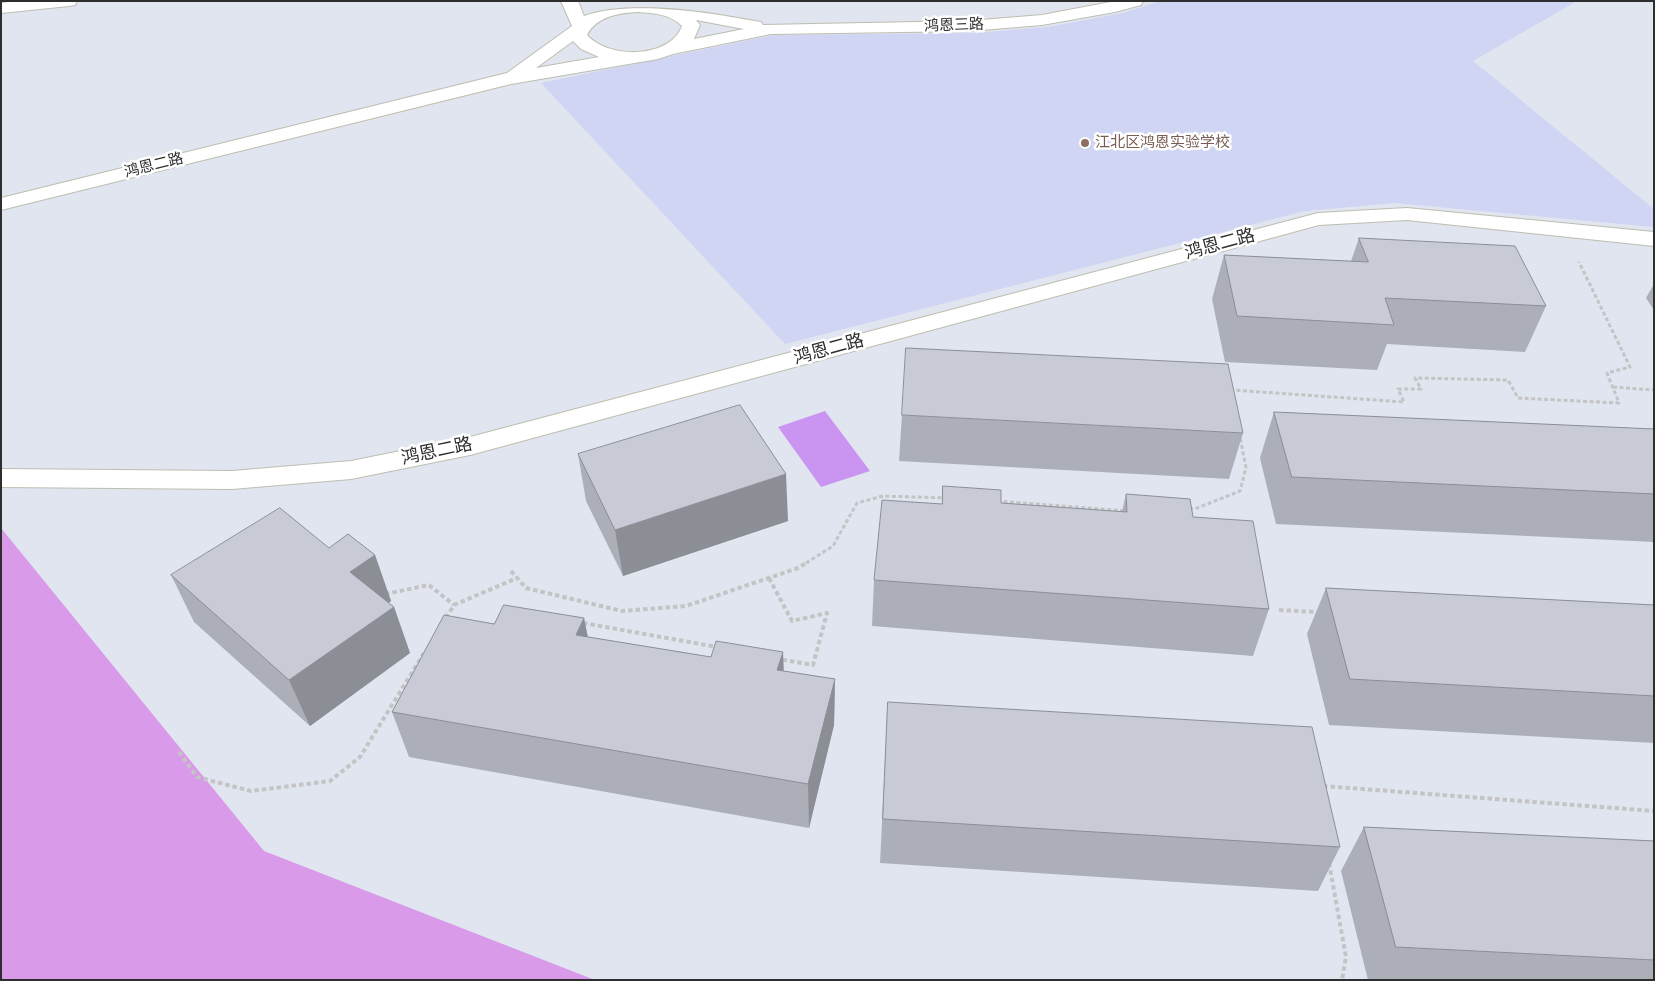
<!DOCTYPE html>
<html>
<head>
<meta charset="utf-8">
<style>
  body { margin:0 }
  #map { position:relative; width:1655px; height:981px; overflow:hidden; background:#e0e5f0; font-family:Roboto,sans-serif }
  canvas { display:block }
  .frame { position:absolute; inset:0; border:2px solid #2e2e2e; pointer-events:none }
</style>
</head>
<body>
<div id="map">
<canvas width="1655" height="981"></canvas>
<div class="frame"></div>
</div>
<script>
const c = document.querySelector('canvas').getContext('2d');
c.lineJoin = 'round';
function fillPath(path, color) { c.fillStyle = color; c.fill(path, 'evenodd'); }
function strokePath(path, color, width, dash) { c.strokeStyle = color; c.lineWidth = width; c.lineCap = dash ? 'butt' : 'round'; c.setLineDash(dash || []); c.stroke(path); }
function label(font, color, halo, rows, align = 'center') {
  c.font = font + ' Roboto,"Noto Sans SC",sans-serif'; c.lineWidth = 5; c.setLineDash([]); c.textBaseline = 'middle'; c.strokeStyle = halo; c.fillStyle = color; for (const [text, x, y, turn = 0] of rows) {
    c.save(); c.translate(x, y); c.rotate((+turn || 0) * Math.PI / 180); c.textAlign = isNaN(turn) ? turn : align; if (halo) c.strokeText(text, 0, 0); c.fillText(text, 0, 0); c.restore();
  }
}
fillPath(new Path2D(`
  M1161,1H1577L1473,61L1654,209V227L1395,203L1305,211L785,344L541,83L774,35L974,33L1048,27L1123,13Z`), '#cfd5f2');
fillPath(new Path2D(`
  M1,528L264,851L595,980H1Z`), '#d99ae9');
fillPath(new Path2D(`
  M825,411L870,471L821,487L778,427Z`), '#c995f1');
const minor = new Path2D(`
  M17,1H77L75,5L69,6L1,13V3Z
  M561,1H578L584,16C627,0 708,12 755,21L761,22L763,25L969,21L1042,15L1116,1H1143L1141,5L1115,12L1042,25L969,31L771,34L673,54L658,59L511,84L1,210V198L507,73L572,26ZM638,12C654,13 670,14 682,26C670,59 608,59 587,35C597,16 619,13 638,12ZM696,20L744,29L694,39L700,25ZM573,41L581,49L599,57L536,68Z
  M1407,208L1654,232V246L1407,220L1319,225L470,455L351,479L232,489L1,487V469L232,471L351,461L470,437L1318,213Z`);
strokePath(minor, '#bebeb0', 2);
strokePath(new Path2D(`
  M1613,387L1654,390
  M1232,392V390L1404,402L1398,389H1421L1415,378L1508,380L1518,398L1619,403L1607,373L1630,367L1579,262
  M997,501L1126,511
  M1189,509L1197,508L1240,491L1246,468L1240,437
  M806,563L833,546L857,503L883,496L946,498`), '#c4c4c4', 3, [4, 2.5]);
strokePath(new Path2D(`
  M511,571L526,588L622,611L686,606L798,568L808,562
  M769,578L792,621L827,613L813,665L779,659
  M385,594L429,585L454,605
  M1279,610L1318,612
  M446,618L454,605L517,578
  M583,623L717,647
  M179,752L197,777L251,791L330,781L360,757L424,653
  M1323,786L1654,811
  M1329,863L1346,957L1342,980`), '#c4c4c4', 4, [4.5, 3]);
fillPath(minor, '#fff');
fillPath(new Path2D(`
  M1359,238L1546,306L1525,352L1387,344L1377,370L1225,362L1212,299L1224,255L1351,261Z
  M1654,284V310L1646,298Z
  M1274,412L1654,429V542L1276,524L1260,458Z
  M902,415L1243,433L1229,479L899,461Z
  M578,454L788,521L623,576L586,501Z
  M943,486L1001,503L1122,512L1126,494L1193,517L1269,609L1253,656L872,626L874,580L942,504Z
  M329,548L375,555L391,601L389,603L394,607L410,653L310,726L194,622L171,575Z
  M1326,588L1654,605V743L1329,725L1307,634Z
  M584,618L588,637L711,657L783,652L784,671L835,679L834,725L809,828L409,757L392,712L494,624Z
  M888,702L1340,847L1318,891L880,863Z
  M1364,827L1654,841V980H1368L1341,871Z`), '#acafb8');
fillPath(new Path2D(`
  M786,474L788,521L623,576L615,530Z
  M375,555L391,601L367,618L350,572Z
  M394,607L410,653L310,726L289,680Z
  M584,618L593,664L576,635Z
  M783,652L784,698L777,670Z
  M835,679L834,725L809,828L808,784Z`), '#8c8e96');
const building = new Path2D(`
  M1359,238L1515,246L1546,306L1385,298L1394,325L1237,316L1224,255L1368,262Z
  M906,348L1228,364L1243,433L902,415Z
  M740,405L786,474L615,530L578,454Z
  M1274,412L1654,429V494L1292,477Z
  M943,486L1001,490V503L1127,512L1126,494L1190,499L1193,517L1253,521L1269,609L874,580L882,500L942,504Z
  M280,508L329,548L348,534L375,555L350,572L394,607L289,680L171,575Z
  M1326,588L1654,605V696L1350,679Z
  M504,605L584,618L576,635L711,657L716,641L783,652L777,670L835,679L808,784L392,712L444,615L494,624Z
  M888,702L1312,727L1340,847L883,819Z
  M1364,827L1654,841V960L1396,947Z`);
fillPath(building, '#c8cbd6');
strokePath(building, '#8c8e96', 1);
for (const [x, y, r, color] of [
  [1085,143,5,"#8d6e63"]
]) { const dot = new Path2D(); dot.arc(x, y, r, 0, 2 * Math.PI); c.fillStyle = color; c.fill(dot); strokePath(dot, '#fff', 2); }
label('15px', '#2e2e2e', '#fff', [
  ["鸿恩三路",954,26,-2],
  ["鸿恩二路",154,166,-14]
]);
label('15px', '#785e54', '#fff', [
  ["江北区鸿恩实验学校",1095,143]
], 'left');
label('18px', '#2e2e2e', '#fff', [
  ["鸿恩二路",1220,245,-15],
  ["鸿恩二路",829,350,-15],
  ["鸿恩二路",437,452,-12]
]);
</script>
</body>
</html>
